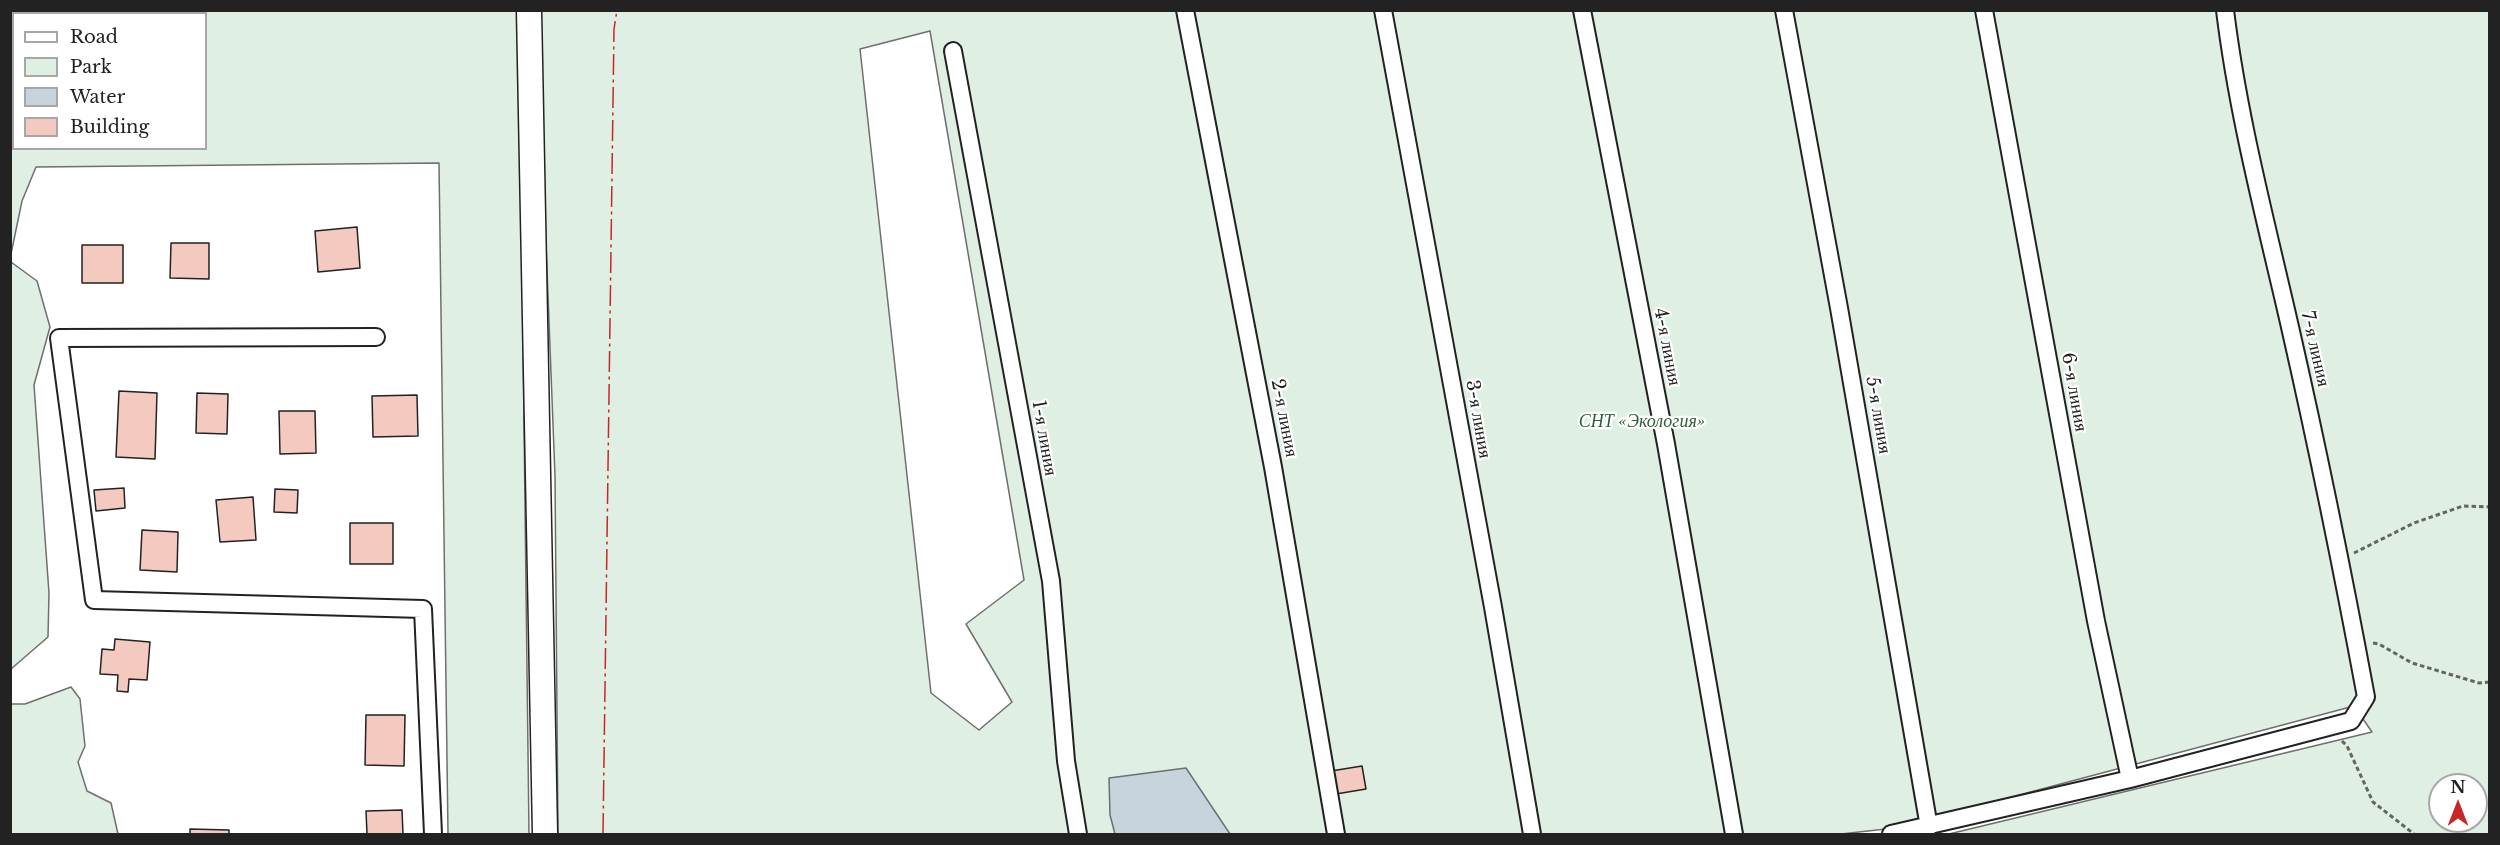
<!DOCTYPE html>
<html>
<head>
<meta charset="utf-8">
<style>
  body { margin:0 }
  #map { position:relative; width:2500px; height:845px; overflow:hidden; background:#fff; font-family:"Libre Baskerville",serif }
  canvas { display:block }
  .frame { position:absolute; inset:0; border:12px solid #222; pointer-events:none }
  .legend { position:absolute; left:12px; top:12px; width:195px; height:138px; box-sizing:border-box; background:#fff; border:2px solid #a7a7a7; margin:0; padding:8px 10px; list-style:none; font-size:18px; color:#222 }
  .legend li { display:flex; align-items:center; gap:12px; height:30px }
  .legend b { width:30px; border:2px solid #a7a7a7 }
  .north { position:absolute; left:2428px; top:773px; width:60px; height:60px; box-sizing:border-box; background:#fff; border:2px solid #a7a7a7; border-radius:50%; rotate:0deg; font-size:16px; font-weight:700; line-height:24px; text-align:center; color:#222 }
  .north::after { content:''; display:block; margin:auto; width:21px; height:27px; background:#c62828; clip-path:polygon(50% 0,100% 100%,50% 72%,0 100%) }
</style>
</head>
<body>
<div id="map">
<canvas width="2500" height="845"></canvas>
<div class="frame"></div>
<ul class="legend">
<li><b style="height:8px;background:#fff"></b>Road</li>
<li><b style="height:16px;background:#e0efe3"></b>Park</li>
<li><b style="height:16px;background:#c7d3dd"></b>Water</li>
<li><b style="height:16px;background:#f3c9c0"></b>Building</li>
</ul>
<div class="north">N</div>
</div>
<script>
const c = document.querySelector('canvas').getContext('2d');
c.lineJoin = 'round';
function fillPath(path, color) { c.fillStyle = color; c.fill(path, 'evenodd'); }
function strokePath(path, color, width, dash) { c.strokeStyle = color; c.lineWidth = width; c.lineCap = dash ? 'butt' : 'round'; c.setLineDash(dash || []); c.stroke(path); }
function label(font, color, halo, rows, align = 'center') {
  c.font = font + ' "Libre Baskerville",serif'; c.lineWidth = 4.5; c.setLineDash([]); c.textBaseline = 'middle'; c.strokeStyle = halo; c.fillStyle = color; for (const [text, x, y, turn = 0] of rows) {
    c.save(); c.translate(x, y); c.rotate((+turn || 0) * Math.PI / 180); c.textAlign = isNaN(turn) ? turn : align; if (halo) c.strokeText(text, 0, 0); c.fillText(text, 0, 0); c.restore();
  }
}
const green = new Path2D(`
  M10,11H519L529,834H448L439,163L36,167L22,201L11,254ZM14,14H206V148H14Z
  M537,11H2489V834H1949L2372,732L2354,706L1895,828L1841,834H558L555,476ZM930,31L1024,580L966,624L1012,702L979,730L931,693L860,49ZM2440,785H2476V821H2440Z
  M11,262L37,281L50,327L34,385L49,593L48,637L11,669Z
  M71,687L80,699L85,746L78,762L87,791L111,803L118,834H11V704H25Z`);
fillPath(green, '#e0efe3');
strokePath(green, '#6f6f6f', 1.5);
const water = new Path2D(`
  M1186,768L1230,834H1115L1110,815L1109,778Z`);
fillPath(water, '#c7d3dd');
strokePath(water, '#6f6f6f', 1.5);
const building = new Path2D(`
  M357,227L360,268L318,272L315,231Z
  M171,243H209V279L170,278Z
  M82,245H123V283H82Z
  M119,391L157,393L155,459L116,457Z
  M197,393L228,394L227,434L196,433Z
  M417,395L418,436L373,437L372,396Z
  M279,411H315L316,453L280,454Z
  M124,488L125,508L96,511L94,490Z
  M275,489L298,490L297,513L274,512Z
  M253,497L256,540L220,542L216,500Z
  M350,523H393V564H350Z
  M142,530L178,532L177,572L140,570Z
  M115,639L150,642L147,680L129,679L128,692L117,691L118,675L100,674L102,649L114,650Z
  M366,715H405L404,766L365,765Z
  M1362,766L1366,789L1336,794L1331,771Z
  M402,810L403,834H367L366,811Z
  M190,829L229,830V834H190Z`);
fillPath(building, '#f3c9c0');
strokePath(building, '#222', 1.5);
const minor = new Path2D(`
  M1185,10L1273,467L1336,834
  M1383,10L1493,607L1532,834
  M1582,10L1666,444L1734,834
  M1784,10L1839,308L1929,827
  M1984,10L2096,621L2130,779
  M953,51L1051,581L1066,761L1078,834
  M376,337L59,338L94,600L423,609L433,834
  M1891,834L2130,779L2351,721L2366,697C2343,573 2318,450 2290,327C2266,222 2238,117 2225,10`);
const secondary = new Path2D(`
  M529,10L545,834`);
strokePath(minor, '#222', 20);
strokePath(secondary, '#222', 27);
strokePath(new Path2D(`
  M2354,553L2414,523L2463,506L2490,507
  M2373,643L2379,644L2412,663L2479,683L2490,682
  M2342,741L2347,746L2373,802L2414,834`), '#646464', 3, [4.5, 3]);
strokePath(minor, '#fff', 16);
strokePath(secondary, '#fff', 24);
strokePath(new Path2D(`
  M603,834L614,29L617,10`), '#c62828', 1.5, [21, 4.5, 3, 4.5]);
label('18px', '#222', '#fff', [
  ["4-я линия",1667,347,79],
  ["7-я линия",2315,349,77],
  ["6-я линия",2074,392,80],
  ["5-я линия",1878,415,80],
  ["2-я линия",1284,418,79],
  ["3-я линия",1478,419,80],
  ["1-я линия",1044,438,80]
]);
label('italic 18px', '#2f5e38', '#fff', [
  ["СНТ «Экология»",1642,422]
]);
</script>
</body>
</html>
